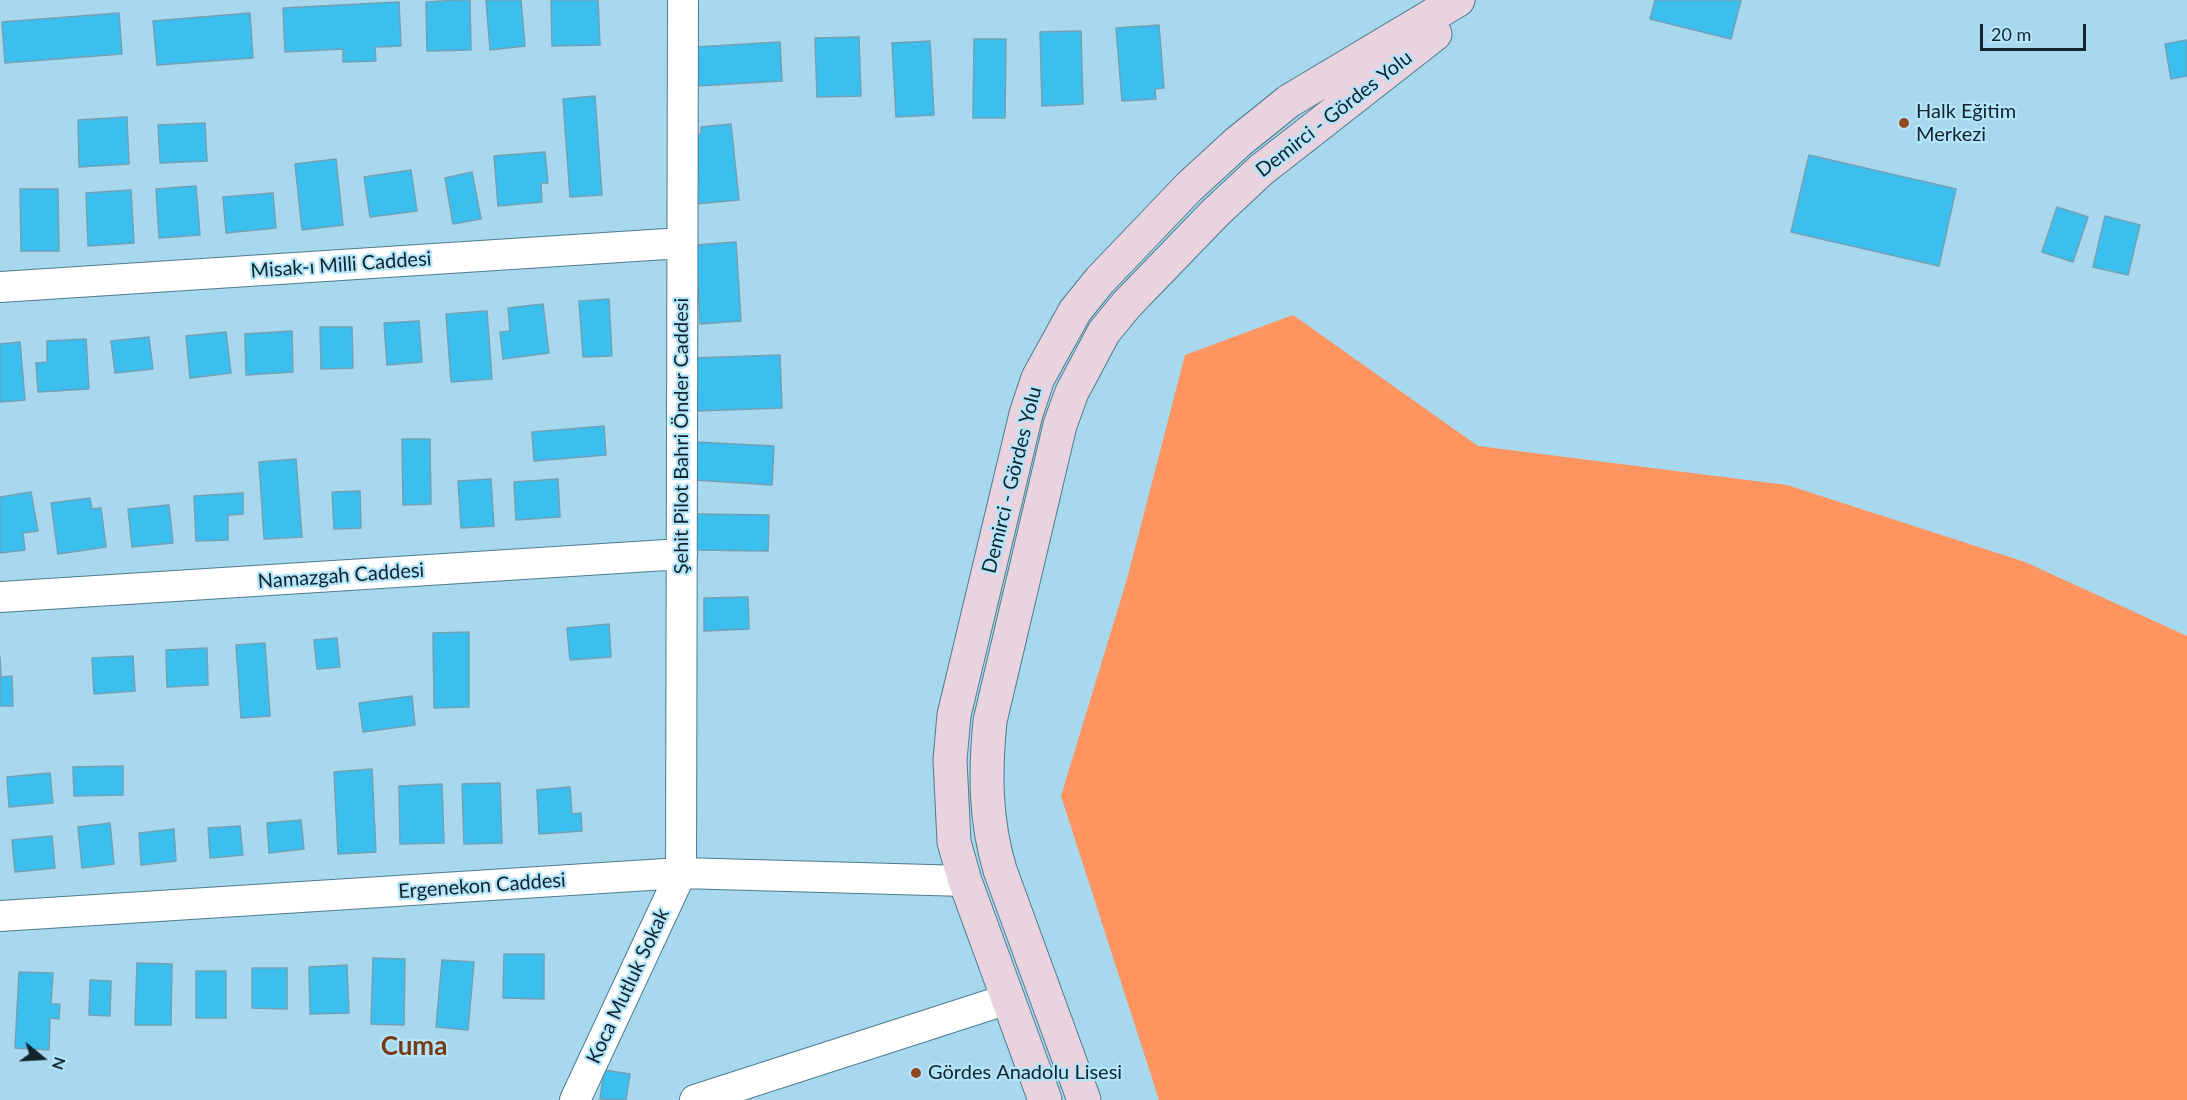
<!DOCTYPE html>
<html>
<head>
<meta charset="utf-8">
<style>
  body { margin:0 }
  #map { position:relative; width:2187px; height:1100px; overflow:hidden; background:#a7d8ee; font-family:Lato,sans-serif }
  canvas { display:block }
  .north { position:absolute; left:12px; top:1028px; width:60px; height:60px; -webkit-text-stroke:4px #b4e5fb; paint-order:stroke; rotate:108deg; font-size:16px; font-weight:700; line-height:24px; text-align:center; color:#11242c }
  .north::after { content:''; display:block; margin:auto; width:21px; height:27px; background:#11242c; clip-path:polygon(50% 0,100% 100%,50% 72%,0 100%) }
  .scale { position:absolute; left:1980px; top:24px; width:106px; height:27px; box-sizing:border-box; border:3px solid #11242c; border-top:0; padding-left:8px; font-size:18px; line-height:21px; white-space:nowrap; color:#11242c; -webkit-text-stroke:4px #b4e5fb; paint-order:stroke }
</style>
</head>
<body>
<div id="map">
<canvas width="2187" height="1100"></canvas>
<div class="north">N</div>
<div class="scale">20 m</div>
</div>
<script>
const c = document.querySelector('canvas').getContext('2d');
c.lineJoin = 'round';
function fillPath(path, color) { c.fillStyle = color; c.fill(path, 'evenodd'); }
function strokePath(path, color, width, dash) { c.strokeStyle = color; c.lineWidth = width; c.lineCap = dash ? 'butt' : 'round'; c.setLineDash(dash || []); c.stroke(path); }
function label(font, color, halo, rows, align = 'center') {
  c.font = font + ' Lato,sans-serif'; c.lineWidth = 4.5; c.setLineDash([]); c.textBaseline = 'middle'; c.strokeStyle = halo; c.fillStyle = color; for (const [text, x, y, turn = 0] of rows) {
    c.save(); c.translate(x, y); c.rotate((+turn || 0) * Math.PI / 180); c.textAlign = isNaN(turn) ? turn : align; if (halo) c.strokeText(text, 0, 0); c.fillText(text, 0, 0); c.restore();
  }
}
fillPath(new Path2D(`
  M1293,315L1478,446L1787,485L2025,562L2187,636V1100H1159L1061,796L1127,579L1185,355Z`), '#fe9560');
const building = new Path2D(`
  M459,0H470L471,50L427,51L426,2Z
  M486,0H521L525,46L490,50Z
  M551,0H598L600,45L552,46Z
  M1655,0H1741L1731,39L1650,19Z
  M399,2L401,46L375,47L376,61L343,62V49L285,52L283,8Z
  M119,13L122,54L5,63L2,22Z
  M250,13L253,58L157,65L153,21Z
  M1159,25L1164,88L1155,89L1156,99L1122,101L1116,28Z
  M1081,31L1083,104L1042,106L1040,32Z
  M859,37L861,96L817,97L815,38Z
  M974,39H1006L1005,118H973Z
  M2187,40V76L2171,79L2165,44Z
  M930,41L934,115L896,117L892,43Z
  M780,42L782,81L697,86L695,47Z
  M595,96L602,195L570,197L563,99Z
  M127,117L129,164L79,167L78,120Z
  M205,123L207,161L160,163L158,125Z
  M731,124L739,200L695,204L688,136L701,134V127Z
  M545,152L548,183H541L542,202L498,206L494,156Z
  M1809,155L1956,189L1939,266L1791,232Z
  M336,159L343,225L302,230L295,164Z
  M411,170L417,211L370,217L364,177Z
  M472,172L481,219L453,224L445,178Z
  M196,186L200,235L159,238L156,189Z
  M20,189H58L59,251H21Z
  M131,190L134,243L88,246L86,193Z
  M273,193L276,228L226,233L223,197Z
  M2057,207L2088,217L2073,262L2042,252Z
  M2105,216L2140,225L2128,275L2093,267Z
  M736,242L741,321L700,324L696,245Z
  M609,299L612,356L583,357L579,301Z
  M543,304L549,353L503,359L500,332L510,331L508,308Z
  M487,311L492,379L451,382L446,314Z
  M419,321L422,362L387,365L384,323Z
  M320,327H352L353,368L321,369Z
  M292,331L293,372L246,375L245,334Z
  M226,332L231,373L190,378L186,336Z
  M149,337L153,369L115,373L111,341Z
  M86,339L89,389L38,392L36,363L47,362V341Z
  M20,342L25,400L0,402V344Z
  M780,355L782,408L697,411L695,358Z
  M604,426L606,455L534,461L532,432Z
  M402,439H430L431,504L403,505Z
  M696,442L774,446L772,485L695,480Z
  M296,459L302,537L264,539L259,462Z
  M491,479L494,526L461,528L458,481Z
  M558,479L560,517L516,520L514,482Z
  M360,491L361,528L334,529L332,492Z
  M31,492L38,531L23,533L25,550L0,553V497Z
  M243,493V514L228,515V540L196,541L194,496Z
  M90,498L92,509L101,508L106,547L58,554L51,503Z
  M169,505L173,543L132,547L128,509Z
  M697,514L769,515L768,551L696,550Z
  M748,597L749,629L704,631V598Z
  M609,624L611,657L570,660L567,628Z
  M469,632V707L434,708L433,633Z
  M337,638L340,667L317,669L314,640Z
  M265,643L270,716L241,718L236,645Z
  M207,648L208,685L167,687L166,650Z
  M133,656L135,691L94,694L92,658Z
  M0,657L1,677L12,676L13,706H0Z
  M412,696L415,725L363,732L359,703Z
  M123,766V795L74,796L73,767Z
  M372,769L376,852L338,854L334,772Z
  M50,773L53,803L9,807L7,777Z
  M500,783L502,843L464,844L462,784Z
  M442,784L444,843L400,844L399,786Z
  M570,787L572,814L581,813L582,831L539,834L537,790Z
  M301,820L304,849L269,853L267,823Z
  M110,823L114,864L82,868L78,827Z
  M240,826L243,855L210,858L208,828Z
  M174,829L176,861L141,865L139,833Z
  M52,836L55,868L15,872L12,840Z
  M504,954H544V999L503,998Z
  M373,958L405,959L404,1025L371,1024Z
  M442,960L474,962L468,1030L436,1027Z
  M137,963L172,964L171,1025H135Z
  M347,965L349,1013L310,1014L309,967Z
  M252,968H287V1009L252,1008Z
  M196,971H226V1018H196Z
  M19,972L53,973L51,1004H60L59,1019L50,1018L49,1050L15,1048Z
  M90,980L111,981L110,1016L89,1015Z
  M604,1070L630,1074L626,1100L600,1099Z`);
fillPath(building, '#3bbfef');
strokePath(building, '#72a1b6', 1.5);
const street = new Path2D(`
  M0,287L682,243
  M0,597L682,554
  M0,916L681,873L965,881
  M575,1100L681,873L683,0
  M695,1100L1008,999`);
const secondary = new Path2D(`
  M1045,1100L965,881L954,842L950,760L954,715L1026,414L1038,378L1075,311L1100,280L1189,187L1238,142L1289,101L1458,0
  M1084,1100L1000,870C985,820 985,773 990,721L1060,425L1072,392L1104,332L1127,304L1215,213L1261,170L1435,34`);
strokePath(street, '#4d7b8f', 32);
strokePath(secondary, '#4d7b8f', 35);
strokePath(street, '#fff', 30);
strokePath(secondary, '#e9d3df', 33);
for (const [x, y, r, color] of [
  [1904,123,6,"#8f4822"],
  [916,1073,6,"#8f4822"]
]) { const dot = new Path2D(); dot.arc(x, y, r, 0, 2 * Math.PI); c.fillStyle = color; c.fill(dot); strokePath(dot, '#b4e5fb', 2); }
label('20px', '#11242c', '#b4e5fb', [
  ["Halk Eğitim",1916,112],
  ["Merkezi",1916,135],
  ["Gördes Anadolu Lisesi",928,1073]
], 'left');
label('20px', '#11242c', '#b4e5fb', [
  ["Demirci - Gördes Yolu",1334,114,-38],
  ["Misak-ı Milli Caddesi",341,265,-4],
  ["Şehit Pilot Bahri Önder Caddesi",682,436,-90],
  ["Demirci - Gördes Yolu",1012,480,-76],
  ["Namazgah Caddesi",341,576,-4],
  ["Ergenekon Caddesi",482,886,-4],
  ["Koca Mutluk Sokak",628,986,-65]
]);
label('bold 26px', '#773814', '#b4e5fb', [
  ["Cuma",414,1047]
]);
</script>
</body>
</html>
